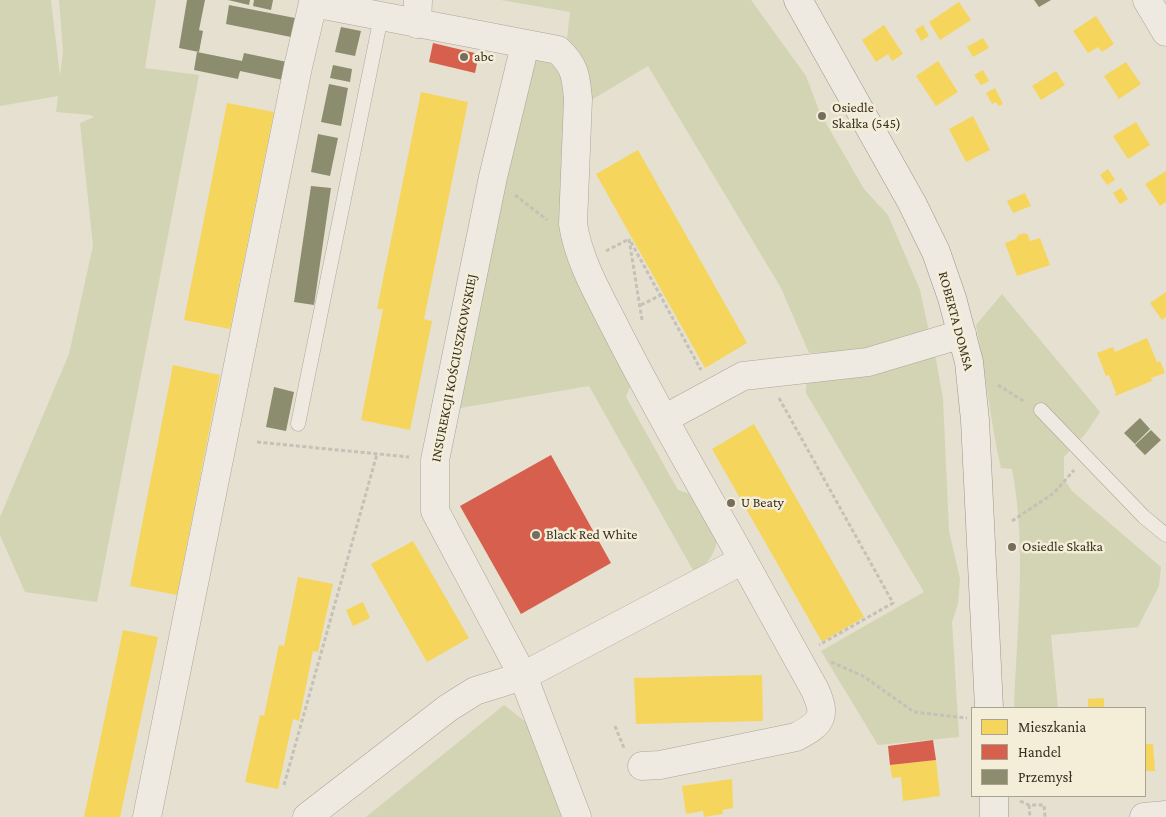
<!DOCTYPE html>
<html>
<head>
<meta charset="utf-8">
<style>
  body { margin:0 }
  #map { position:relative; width:1166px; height:817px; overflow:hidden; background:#e5e0d0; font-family:"Crimson Pro",serif }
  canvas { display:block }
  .legend { position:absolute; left:971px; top:707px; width:175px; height:90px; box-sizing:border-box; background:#f4eed8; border:1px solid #a9a28f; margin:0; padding:6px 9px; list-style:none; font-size:15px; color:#392f21 }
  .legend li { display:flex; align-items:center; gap:10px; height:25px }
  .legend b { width:25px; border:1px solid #a9a28f }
</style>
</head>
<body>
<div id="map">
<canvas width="1166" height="817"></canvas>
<ul class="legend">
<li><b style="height:14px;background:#f6d55c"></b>Mieszkania</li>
<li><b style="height:14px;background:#d6604d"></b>Handel</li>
<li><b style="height:14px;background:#8c8c6e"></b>Przemysł</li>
</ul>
</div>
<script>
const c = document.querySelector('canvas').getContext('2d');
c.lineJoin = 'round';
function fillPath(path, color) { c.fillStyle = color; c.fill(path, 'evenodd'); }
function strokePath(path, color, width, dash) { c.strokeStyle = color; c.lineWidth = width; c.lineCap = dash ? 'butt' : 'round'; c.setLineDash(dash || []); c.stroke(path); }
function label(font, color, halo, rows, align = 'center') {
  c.font = font + ' "Crimson Pro",serif'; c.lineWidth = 5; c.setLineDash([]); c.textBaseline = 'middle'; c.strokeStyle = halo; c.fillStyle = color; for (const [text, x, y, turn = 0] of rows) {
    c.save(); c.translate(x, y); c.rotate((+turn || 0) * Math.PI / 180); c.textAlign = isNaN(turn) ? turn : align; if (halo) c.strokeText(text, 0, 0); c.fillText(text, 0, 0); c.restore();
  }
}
fillPath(new Path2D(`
  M0,0H51L60,76L63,51L59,0H156L145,68L199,75L97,602L25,592L0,535V517L69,354L93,246L80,123L94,117L90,115L56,112L58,96L0,106Z
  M501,0H751L806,76L820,113L864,189L888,215L920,290L929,332L857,351L809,353L781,288L648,66L588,102L564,211L632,381L626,397L678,490L700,497L718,536C715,552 710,564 694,572L589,386L454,409L534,54L564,67L570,12Z
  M1002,294L1100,412L1086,433L1064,457V479L1072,491L1161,567L1159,586L1138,627L1051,635L1058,708H1014C1017,629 1027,546 1012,469L1001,468C990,421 986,372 976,325Z
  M935,354L943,399L949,531L960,579L958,604L952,622L959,737L878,745L821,651L924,592L806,393L807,375Z
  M504,705L527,723L565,817H366Z`), '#d2d4b3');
fillPath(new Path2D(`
  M959,2L971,20L940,40L929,22Z
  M1096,16L1114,44L1102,52L1098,47L1088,53L1073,31Z
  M884,25L903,54L892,61L888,54L876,62L862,40Z
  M923,25L929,36L921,41L915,30Z
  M983,38L989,48L973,57L967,47Z
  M938,61L958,92L936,106L916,76Z
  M1126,62L1141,84L1119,99L1104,76Z
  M983,70L989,81L981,85L974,75Z
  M1056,71L1065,85L1041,100L1032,86Z
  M995,88L1003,104L999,106L996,102L992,104L986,93Z
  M421,92L468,102L424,319L432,321L410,430L361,420L383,309H377Z
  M227,103L274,112L230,329L184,320Z
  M973,116L990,150L966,162L949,129Z
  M1136,122L1150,145L1128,159L1113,136Z
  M638,150L747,343L705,368L596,174Z
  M1108,169L1115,180L1107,185L1100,175Z
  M1166,171V202L1160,206L1145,184Z
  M1121,188L1128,199L1120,204L1113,193Z
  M1025,193L1031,206L1013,213L1007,201Z
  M1024,233L1028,235L1030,241L1040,238L1050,265L1017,276L1005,243L1016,239L1018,235Z
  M1166,292V317L1162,320L1150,303Z
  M1147,338L1157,362L1160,361L1165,373L1151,378L1152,381L1115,396L1116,393L1109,375L1106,376L1097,353L1113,347L1115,352Z
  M173,365L220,375L177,595L130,586Z
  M754,424L864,617L822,642L712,449Z
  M413,541L469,638L427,662L371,564Z
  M298,577L333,584L318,652L313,651L299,721L293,719L278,789L245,782L260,715L264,716L279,645L284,646Z
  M363,602L370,618L353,626L346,610Z
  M123,630L158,637L120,817H84Z
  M762,675L763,721L636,724L634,678Z
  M1104,698V708H1088V699Z
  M1145,744H1153L1155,771H1145Z
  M936,760L940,796L903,801L901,777L892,778L890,765Z
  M732,779L733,808L722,810L723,814L704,817L703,811L686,814L682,786Z`), '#f6d55c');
fillPath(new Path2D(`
  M433,43L479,54L475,73L429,62Z
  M551,455L611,563L521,614L460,506Z
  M933,740L936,760L890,765L888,746Z`), '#d6604d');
fillPath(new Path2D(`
  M187,0H205L199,30L203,31L199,52L179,48Z
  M228,0H250L249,5Z
  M254,0H273L271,10L253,6Z
  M1034,0H1051L1039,7Z
  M229,5L295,18L291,37L226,24Z
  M341,27L361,31L355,56L335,52Z
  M197,52L242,61L244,53L287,62L283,80L240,71L238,79L194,70Z
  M333,65L352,69L350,82L330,78Z
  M329,84L348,88L341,126L321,122Z
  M318,134L338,138L330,176L311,172Z
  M311,186L331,188L314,305L294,302Z
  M274,387L294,392L286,431L266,427Z
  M1140,418L1150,429L1135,444L1124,433Z
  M1151,430L1161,440L1145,455L1135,445Z`), '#8c8c6e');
const lane = new Path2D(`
  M1041,410L1144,517L1166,535
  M298,424L381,17`);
const street = new Path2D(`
  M1147,0L1166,32
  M417,24L418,0
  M664,419L743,376L868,362L962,334
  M642,766L660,765L796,737C822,723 827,717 815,690L743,560
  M147,817L298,67L313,3L558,50C575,66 576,76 578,99L573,224C579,262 599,295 616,329C656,408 700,483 743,560L523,676L577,817
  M307,817L448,708L475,691L523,676L435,511V460L493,177L525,45
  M1144,817L1166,815`);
const secondary = new Path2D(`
  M798,0L912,203L936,252L952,298L969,362L975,420L989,708
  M994,796V817`);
strokePath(lane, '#aaa599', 15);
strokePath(street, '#aaa599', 29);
strokePath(secondary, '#9a9588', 29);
strokePath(new Path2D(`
  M515,195L547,220
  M631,242L701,370
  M606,251L629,239L642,320
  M641,305L663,294
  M998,385L1025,402
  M779,398L893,603L819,645
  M257,442L409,457
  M1012,521L1054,493L1074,470
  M831,662L863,676L914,712L967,718
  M615,726L624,748
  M284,785L377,454
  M1020,801L1029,805H1044L1045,817
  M1029,805L1030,817`), '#c6c1b8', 3, [4, 2.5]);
strokePath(lane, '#eeeae1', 14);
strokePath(street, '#eeeae1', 28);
strokePath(secondary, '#eeeae1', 28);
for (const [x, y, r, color] of [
  [464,57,5,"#756d5e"],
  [822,116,5,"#756d5e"],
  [731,503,5,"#756d5e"],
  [536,535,5,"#756d5e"],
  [1012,547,5,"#756d5e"]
]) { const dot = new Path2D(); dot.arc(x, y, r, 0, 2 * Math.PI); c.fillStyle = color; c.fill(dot); strokePath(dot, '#f4eed8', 2); }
label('14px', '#392f21', '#f4eed8', [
  ["abc",474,57],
  ["Osiedle",832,108],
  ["Skałka (545)",832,124],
  ["U Beaty",741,503],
  ["Black Red White",546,535],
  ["Osiedle Skałka",1022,547]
], 'left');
label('14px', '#392f21', '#f4eed8', [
  ["ROBERTA DOMSA",956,321,75],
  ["INSUREKCJI KOŚCIUSZKOWSKIEJ",454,368,-79]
]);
</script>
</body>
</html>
